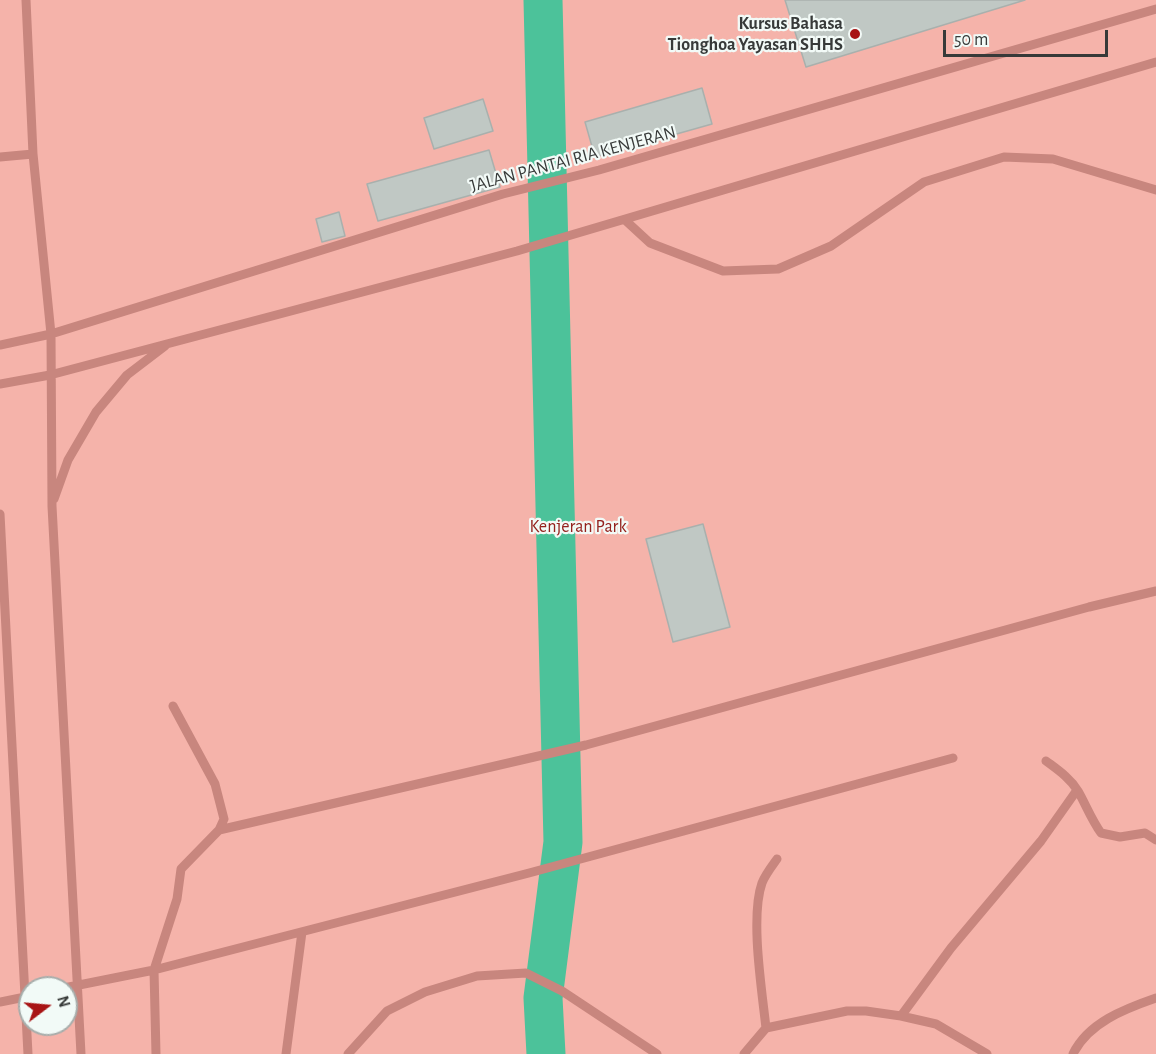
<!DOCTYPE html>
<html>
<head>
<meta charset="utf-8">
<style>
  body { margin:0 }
  #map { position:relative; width:1156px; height:1054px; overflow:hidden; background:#e5ede9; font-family:"Alegreya Sans",sans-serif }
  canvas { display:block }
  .north { position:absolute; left:18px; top:976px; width:60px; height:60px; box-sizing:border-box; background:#f2faf7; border:2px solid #a7adab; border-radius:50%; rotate:74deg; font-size:16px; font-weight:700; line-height:24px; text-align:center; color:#373a39 }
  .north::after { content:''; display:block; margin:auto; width:21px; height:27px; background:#a81415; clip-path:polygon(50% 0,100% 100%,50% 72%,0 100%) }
  .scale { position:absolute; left:943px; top:30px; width:165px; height:27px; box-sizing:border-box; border:3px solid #373a39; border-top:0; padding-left:8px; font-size:18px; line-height:21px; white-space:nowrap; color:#373a39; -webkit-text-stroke:4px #f2faf7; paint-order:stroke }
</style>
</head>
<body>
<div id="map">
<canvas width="1156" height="1054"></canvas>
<div class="north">N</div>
<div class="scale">50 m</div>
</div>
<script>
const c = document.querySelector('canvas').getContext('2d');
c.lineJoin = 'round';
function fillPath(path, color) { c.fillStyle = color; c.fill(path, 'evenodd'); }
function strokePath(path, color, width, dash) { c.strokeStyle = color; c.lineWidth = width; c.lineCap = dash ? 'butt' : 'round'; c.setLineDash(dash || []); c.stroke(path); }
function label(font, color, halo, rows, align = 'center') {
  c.font = font + ' "Alegreya Sans",sans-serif'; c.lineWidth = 4.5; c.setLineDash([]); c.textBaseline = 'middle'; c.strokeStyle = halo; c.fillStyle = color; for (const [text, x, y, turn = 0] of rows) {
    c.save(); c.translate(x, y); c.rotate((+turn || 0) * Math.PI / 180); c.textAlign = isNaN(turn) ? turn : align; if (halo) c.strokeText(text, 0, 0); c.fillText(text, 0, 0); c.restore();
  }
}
fillPath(new Path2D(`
  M0,0H1156V1054H0ZM30,988H66V1024H30Z`), '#f5b3aa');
strokePath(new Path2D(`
  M543,0L563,842L543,998L546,1054`), '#4cc29a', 39);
const building = new Path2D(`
  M785,0H1025L806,67Z
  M702,88L712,124L595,157L585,122Z
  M483,99L493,131L434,149L424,118Z
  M489,150L500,187L378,221L367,184Z
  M339,212L345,236L322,242L316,219Z
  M703,524L730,627L673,642L646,539Z`);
fillPath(building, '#c0c8c4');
strokePath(building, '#a9b0ad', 1.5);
strokePath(new Path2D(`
  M26,0L33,154L51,334L52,506L81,1054
  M0,157L33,154
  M625,220L650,243L723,271L778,269L831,246L924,182L1004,157L1053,159L1156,190
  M0,345L51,334L503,194L599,170L1156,9
  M0,384L50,375L517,251L1156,62
  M54,499L68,460L96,412L127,375L165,346
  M0,514L28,1054
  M1046,761C1058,770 1070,778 1078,791C1086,805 1091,819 1101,833L1120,837L1145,833L1156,840
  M219,830L586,745L1089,607L1156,591
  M64,988L154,970L529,873L953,758
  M0,1002L30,996
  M901,1016L936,1024L987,1054
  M766,1028C762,991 750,917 762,883C765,875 772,866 777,859
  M156,1054L154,970L177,899L181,869L219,830L224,819L215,784L173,706
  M286,1054L302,932
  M348,1054L387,1011L425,992L477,976L526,973L562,991L657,1054
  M744,1054L766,1028L847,1011H866L901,1016L951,948L1041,841L1077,790
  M1073,1054C1088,1023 1124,1009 1156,998`), '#c8867e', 9);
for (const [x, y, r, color] of [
  [855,34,6,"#a81415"]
]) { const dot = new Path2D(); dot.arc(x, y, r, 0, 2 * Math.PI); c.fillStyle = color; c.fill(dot); strokePath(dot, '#f2faf7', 2); }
label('bold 18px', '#373a39', '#f2faf7', [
  ["Kursus Bahasa",843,24],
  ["Tionghoa Yayasan SHHS",843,45]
], 'right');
label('18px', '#373a39', '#f2faf7', [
  ["JALAN PANTAI RIA KENJERAN",573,159,-15]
]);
label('18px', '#94211d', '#f2faf7', [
  ["Kenjeran Park",578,527]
]);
</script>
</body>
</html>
